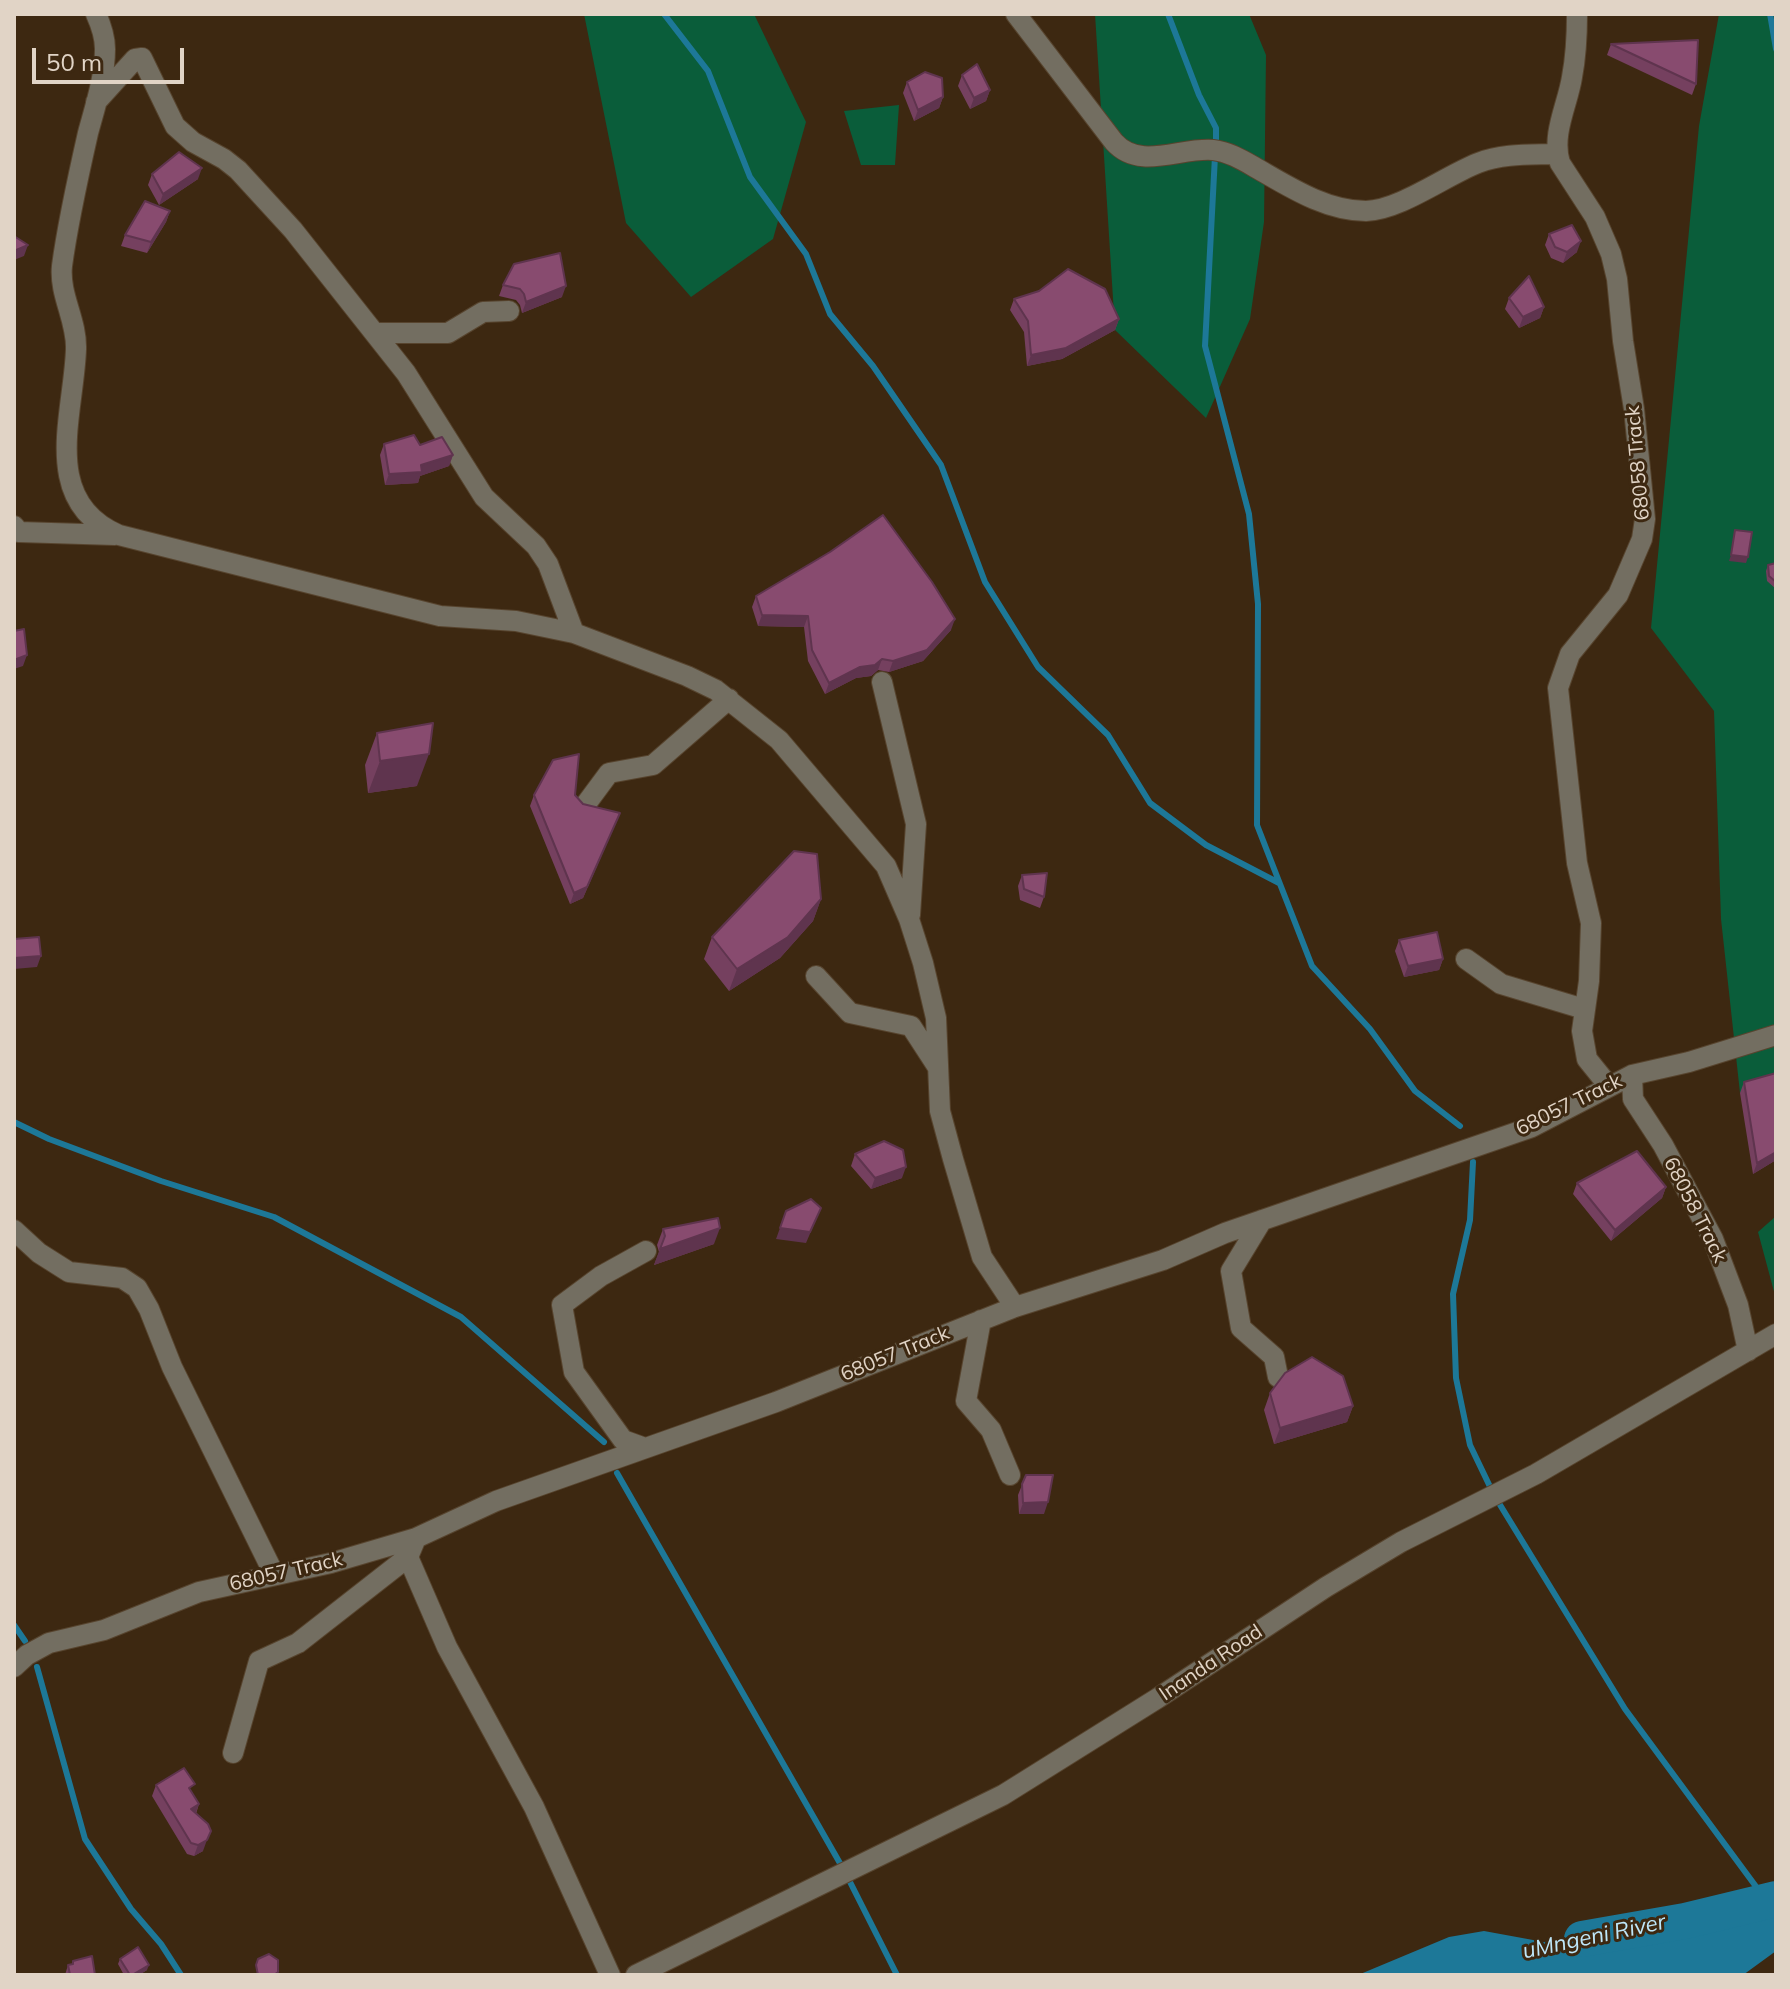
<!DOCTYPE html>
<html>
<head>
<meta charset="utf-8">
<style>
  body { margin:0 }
  #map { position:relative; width:1790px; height:1989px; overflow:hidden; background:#3d2811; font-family:Mulish,sans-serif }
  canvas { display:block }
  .frame { position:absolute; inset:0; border:16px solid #e1d4c6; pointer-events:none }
  .scale { position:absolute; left:32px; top:48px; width:152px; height:36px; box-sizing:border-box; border:4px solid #e1d4c6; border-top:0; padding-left:10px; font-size:24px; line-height:28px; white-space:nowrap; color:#e1d4c6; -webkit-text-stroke:6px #3d2811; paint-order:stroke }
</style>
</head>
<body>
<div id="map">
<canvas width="1790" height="1989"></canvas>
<div class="frame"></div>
<div class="scale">50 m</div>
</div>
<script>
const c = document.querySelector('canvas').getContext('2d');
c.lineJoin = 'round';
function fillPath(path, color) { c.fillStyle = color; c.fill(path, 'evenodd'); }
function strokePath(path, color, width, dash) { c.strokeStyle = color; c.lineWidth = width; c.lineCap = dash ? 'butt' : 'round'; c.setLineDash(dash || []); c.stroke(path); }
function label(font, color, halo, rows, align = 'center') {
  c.font = font + ' Mulish,sans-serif'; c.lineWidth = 6; c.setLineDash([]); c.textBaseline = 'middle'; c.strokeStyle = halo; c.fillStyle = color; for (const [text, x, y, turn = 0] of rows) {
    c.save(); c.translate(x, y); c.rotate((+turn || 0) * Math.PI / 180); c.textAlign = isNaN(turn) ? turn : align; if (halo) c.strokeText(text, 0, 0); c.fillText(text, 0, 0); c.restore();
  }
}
fillPath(new Path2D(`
  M584,14H754L806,122L773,239L691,297L626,223Z
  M1095,14H1249L1266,55L1264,222L1250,319L1206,418L1115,330Z
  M1719,14H1776V1077L1740,1093L1721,919L1714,711L1651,628L1699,126Z
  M899,105L895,165H861L844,111Z
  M1776,1216V1299L1758,1232Z`), '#0a5d3a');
fillPath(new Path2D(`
  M1776,1882V1951L1743,1975H1358L1449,1937L1484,1931L1544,1942L1659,1927L1739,1893Z`), '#1d7898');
strokePath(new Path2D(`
  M664,14L708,71L750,177L806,254L830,314L873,366L941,465L985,582L1038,667L1108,735L1150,803L1206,845L1279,883
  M1168,14L1199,95L1216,128V145
  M1770,14L1776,49
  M1215,156L1205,346L1249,514L1258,604L1257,825L1312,966L1370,1029L1415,1091L1460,1126
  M14,1122L49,1139L161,1181L274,1217L461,1317L604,1442
  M1473,1162L1470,1220L1453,1294L1456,1378L1470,1445L1494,1495L1625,1709L1760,1892
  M617,1473L845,1872L897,1975
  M14,1625L25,1641
  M37,1667L85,1839L131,1909L161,1944L181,1975`), '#1d7898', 6);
strokePath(new Path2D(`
  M1582,1939L1685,1921L1776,1899`), '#1d7898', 36);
const minor = new Path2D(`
  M96,14C101,25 105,37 105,49C105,77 95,107 88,133C78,177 68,221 62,266C59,295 77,320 76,349C74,414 39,501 119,535L440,616L516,621L574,633L687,676L716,690L779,740L886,866L909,919L923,963L936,1018L940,1111L953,1159L982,1257L1015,1307
  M1016,14L1114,142C1140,171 1180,147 1213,150C1230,152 1244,161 1258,169C1291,188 1327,211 1366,211C1400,210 1445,176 1478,163C1504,153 1531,155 1557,154
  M1577,14C1577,35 1576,56 1572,77C1568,104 1551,134 1560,163L1595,217L1611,254L1617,279L1623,341L1634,409L1645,519L1642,539L1618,595L1570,654L1558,688L1577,863L1591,923L1589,981L1582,1031L1587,1059L1608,1085
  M96,102L135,59L142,58L175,126L193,142L224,159L238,170L293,230L406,373L484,497L536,546L548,564L574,633
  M375,333H448L483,312L509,311
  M14,526L19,532L115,535
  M882,682L916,824L910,915
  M586,804L609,773L653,765L729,699
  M1466,959L1501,984L1584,1009
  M816,976L850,1013L911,1026L937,1066
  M1632,1075L1633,1099L1663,1145L1713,1239L1738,1305L1748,1351
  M1262,1220L1231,1271L1241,1328L1274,1357L1278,1377
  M14,1230L39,1253L69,1272L122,1278L137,1288L149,1309L172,1367L274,1574
  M981,1320L966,1401L991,1430L1010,1475
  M645,1448L623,1440L574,1372L562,1305L601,1276L646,1251
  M416,1538L408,1557L447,1647L534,1807L610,1975
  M14,1667L27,1655L49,1643L104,1630L199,1592L331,1563L416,1538L496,1501L776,1402L1015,1307L1163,1260L1225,1233L1532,1127L1632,1075L1689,1062L1776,1035
  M233,1753L259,1661L298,1643L408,1557
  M636,1975L1003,1795L1158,1698L1326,1587L1401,1542L1536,1474L1776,1334`);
strokePath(minor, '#57442e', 22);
strokePath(minor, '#736e61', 20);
fillPath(new Path2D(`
  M1611,44L1696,84L1692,95L1607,55Z
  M962,75L990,90L986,101L970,109L958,86Z
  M907,82L943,97L939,108L914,121L903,93Z
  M152,174L198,179L159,205L148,185Z
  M170,211L166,222L147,253L121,246L125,235Z
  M1549,234L1577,252L1563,263L1551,258L1545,245Z
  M503,285L562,297L522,313L520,305L516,300L499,296Z
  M1509,298L1544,307L1540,318L1519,328L1505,309Z
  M1014,299L1119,319L1115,330L1062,359L1027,366L1024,332L1010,310Z
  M384,444L420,445L453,455L449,466L420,476L418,483L385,485L380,455Z
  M1776,563V589L1767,581L1766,571L1768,565Z
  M756,596L951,630L923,661L889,672L878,670L871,676L856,678L825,694L808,661L804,627L758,626L752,607Z
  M377,733L417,786L368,793L365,765Z
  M534,795H575L583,804L620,813L583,898L570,904L530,806Z
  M1022,875L1044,897L1040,908L1020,900L1018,886Z
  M821,899L813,921L780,958L729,991L704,959L712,937Z
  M1399,940L1443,959L1439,970L1404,977L1395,951Z
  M1744,1082L1776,1160L1753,1174L1740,1093Z
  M855,1154L902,1178L871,1189L851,1166Z
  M1577,1183L1666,1187L1662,1198L1611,1241L1573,1194Z
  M663,1229L714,1244L654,1265L659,1252L657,1245Z
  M1270,1393L1353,1406L1347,1422L1274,1444L1264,1410Z
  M1026,1475L1044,1514H1019L1018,1495Z
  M156,1785L192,1793L199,1804L196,1814L203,1851L194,1856L187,1854L152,1796Z
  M120,1959L147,1970L139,1975H124L118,1964Z
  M73,1961L95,1975H65L68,1965L72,1964Z`), '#75405f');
fillPath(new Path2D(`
  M990,90L986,101L970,109L974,98Z
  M943,97L939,108L914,121L918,110Z
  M202,168L198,179L159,205L163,194Z
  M170,211L166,222L147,253L151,242Z
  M1581,241L1577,252L1563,263L1567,252Z
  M28,245L24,256L14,260V251Z
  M566,286L562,297L522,313L526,302Z
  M1544,307L1540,318L1519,328L1523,317Z
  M1119,319L1115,330L1062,359L1027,366L1031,355Z
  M453,455L449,466L420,476L418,483L385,485L389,474Z
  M1731,555L1748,557L1746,563L1729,561Z
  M762,615L808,616L804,627L758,626Z
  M955,619L951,630L923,661L889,672L893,661Z
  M27,655L23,666L14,669V660Z
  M882,659L878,670L871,676L856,678L825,694L829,683L860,667Z
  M429,754L417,786L368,793L380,761Z
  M620,813L583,898L570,904L574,893Z
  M821,899L813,921L780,958L729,991L737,969Z
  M41,956L37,967L14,969V958Z
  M1443,959L1439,970L1404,977L1408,966Z
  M1776,1152V1160L1753,1174L1757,1163Z
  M906,1167L902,1178L871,1189L875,1178Z
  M1666,1187L1662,1198L1611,1241L1615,1230Z
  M821,1208L806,1243L776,1239L780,1228Z
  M720,1228L714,1244L654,1265L660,1249Z
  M1353,1406L1347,1422L1274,1444L1280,1428Z
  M1048,1502L1044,1514H1019L1023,1503Z
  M199,1804L195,1815L191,1809Z
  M207,1840L203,1851L194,1856L198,1845Z
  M149,1965L147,1970L139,1975H132Z`), '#5f344e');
const building = new Path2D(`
  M1698,40L1696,84L1611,44Z
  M977,64L990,90L974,98L962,75Z
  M925,72L942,78L943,97L918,110L907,82Z
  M179,152L202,168L163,194L152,174Z
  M145,201L170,211L151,242L125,235Z
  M1572,225L1581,241L1567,252L1555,247L1549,234Z
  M14,236L28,245L14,251Z
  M560,253L566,286L526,302L524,294L520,289L503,285L514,264Z
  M1068,269L1105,289L1119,319L1066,348L1031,355L1028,321L1014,299L1039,291Z
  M1529,276L1544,307L1523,317L1509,298Z
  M414,435L420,445L442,437L453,455L421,465L422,472L389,474L384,444Z
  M883,515L932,582L955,619L927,650L893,661L882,659L875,665L860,667L829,683L812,650L808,616L762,615L756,596L830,552Z
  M1735,530L1752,532L1748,557L1731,555Z
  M1776,563V582L1769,576L1768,565Z
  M24,629L27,655L14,660V631Z
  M433,723L429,754L380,761L377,733Z
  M579,754L575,795L583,804L620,813L587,887L574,893L534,795L553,760Z
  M794,851L817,854L821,899L788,937L737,969L712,937Z
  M1047,873L1044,897L1024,889L1022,875Z
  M1437,932L1443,959L1408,966L1399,940Z
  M39,937L41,956L14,958V939Z
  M1776,1073V1152L1757,1163L1744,1082Z
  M884,1141L903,1150L906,1167L875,1178L855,1154Z
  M1637,1151L1666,1187L1615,1230L1577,1183Z
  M811,1199L821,1208L810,1232L780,1228L786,1211Z
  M718,1218L720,1228L660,1249L665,1236L663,1229Z
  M1312,1357L1343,1376L1353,1406L1280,1428L1270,1393L1285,1373Z
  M1026,1475H1053L1048,1502L1023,1503L1022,1484Z
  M184,1768L195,1784L189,1788L199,1804L191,1809L208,1824L211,1831L207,1840L198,1845L191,1843L156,1785Z
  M138,1947L149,1965L132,1975H130L120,1959Z
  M269,1954L278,1960V1972L274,1975H258L256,1965L258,1959Z
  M92,1956L95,1975H70L68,1965L73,1964V1961Z`);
fillPath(building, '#884b6f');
strokePath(building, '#5f344e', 2);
label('20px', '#e1d4c6', '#3d2811', [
  ["68058 Track",1638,463,-95],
  ["68057 Track",1569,1105,-26],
  ["68058 Track",1695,1210,63],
  ["68057 Track",895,1354,-22],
  ["68057 Track",286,1572,-13],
  ["Inanda Road",1211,1663,-34]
]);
label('italic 22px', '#bee7fa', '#3d2811', [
  ["uMngeni River",1594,1937,-12]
]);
</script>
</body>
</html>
